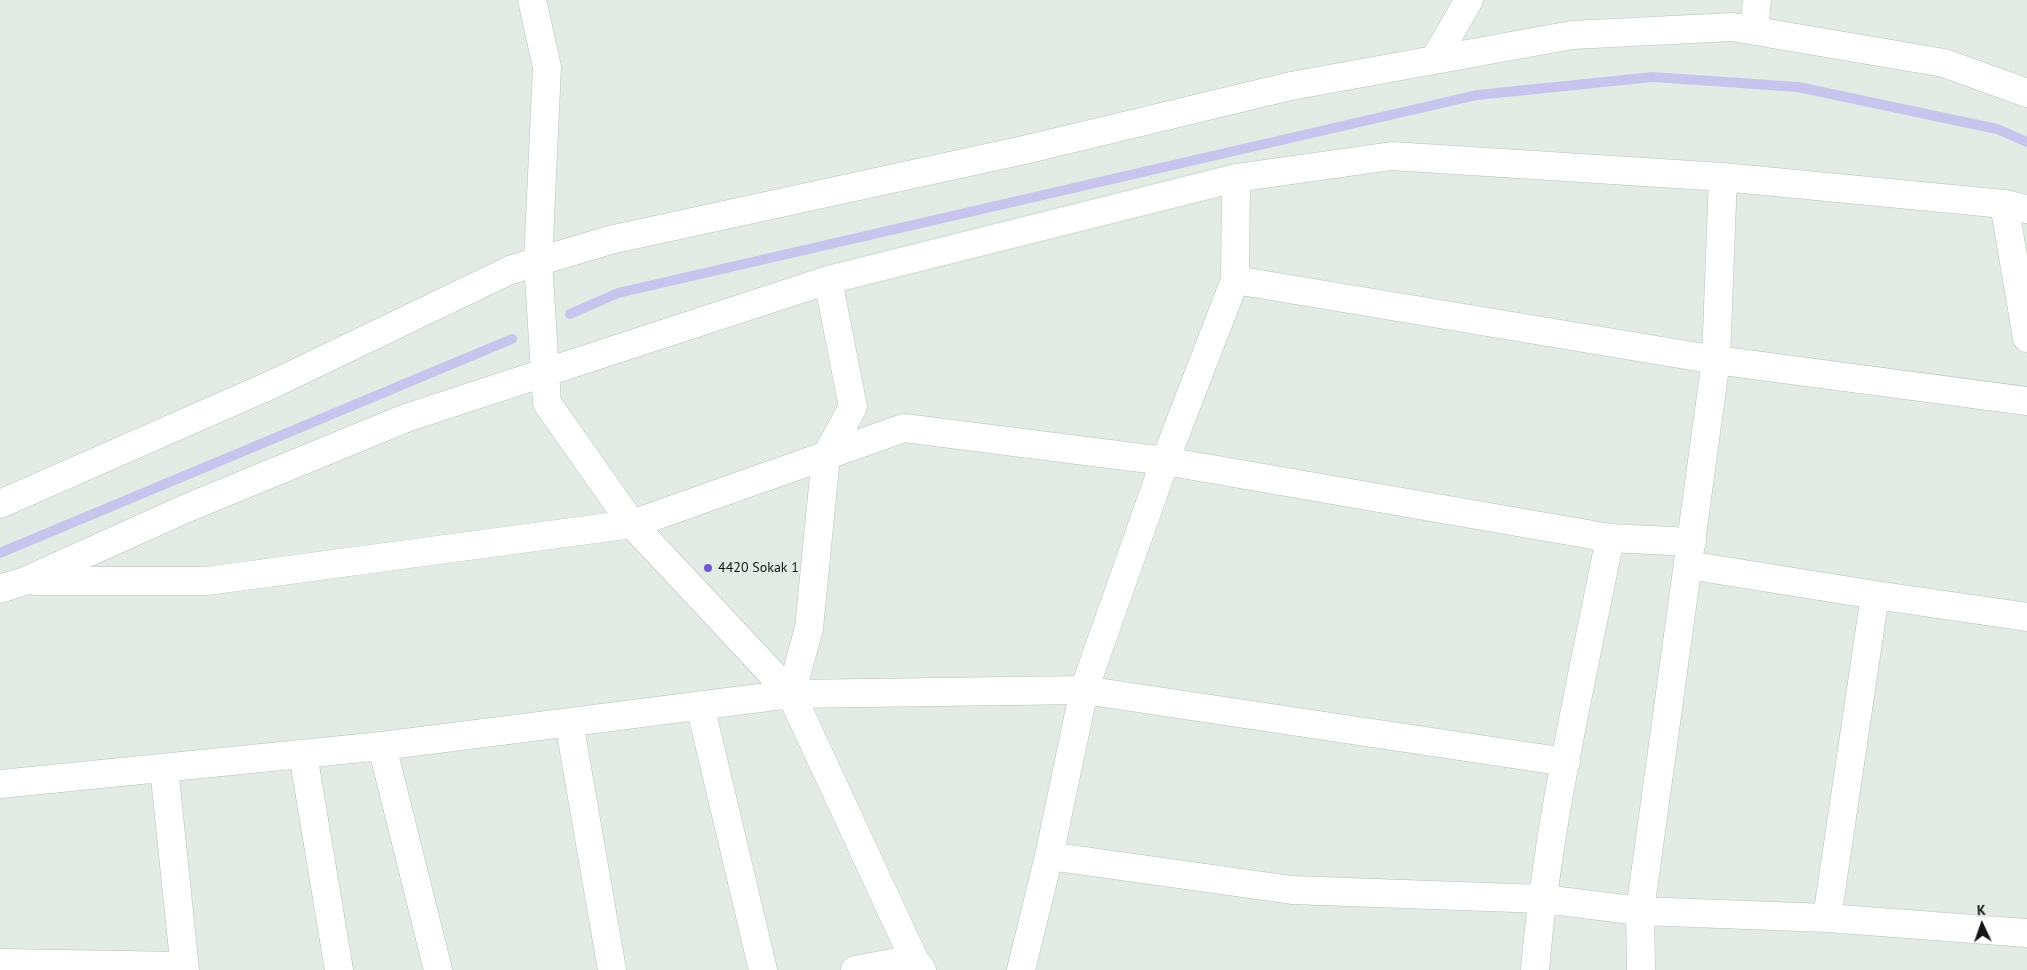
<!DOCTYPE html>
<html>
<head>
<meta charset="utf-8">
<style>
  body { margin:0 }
  #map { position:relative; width:2027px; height:970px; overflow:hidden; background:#e2ece5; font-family:"PT Sans",sans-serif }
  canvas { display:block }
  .north { position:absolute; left:1957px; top:900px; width:50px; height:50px; -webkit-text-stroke:4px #e2ece5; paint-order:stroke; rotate:357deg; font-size:14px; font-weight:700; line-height:20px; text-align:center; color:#131613 }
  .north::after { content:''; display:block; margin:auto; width:18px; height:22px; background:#131613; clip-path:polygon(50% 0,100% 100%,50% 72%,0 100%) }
</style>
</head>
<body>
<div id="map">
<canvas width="2027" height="970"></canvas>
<div class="north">K</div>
</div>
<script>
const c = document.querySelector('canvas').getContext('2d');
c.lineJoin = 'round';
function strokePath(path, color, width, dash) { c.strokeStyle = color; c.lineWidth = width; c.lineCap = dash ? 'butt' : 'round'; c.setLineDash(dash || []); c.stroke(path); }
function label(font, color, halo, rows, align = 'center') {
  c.font = font + ' "PT Sans",sans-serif'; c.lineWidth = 5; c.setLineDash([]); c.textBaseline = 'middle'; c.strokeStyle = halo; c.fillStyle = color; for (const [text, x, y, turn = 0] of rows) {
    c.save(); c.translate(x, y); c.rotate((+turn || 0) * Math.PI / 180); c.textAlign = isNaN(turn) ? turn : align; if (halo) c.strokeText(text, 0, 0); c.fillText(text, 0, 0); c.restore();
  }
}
strokePath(new Path2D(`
  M570,314L618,293L1477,95L1653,77L1798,87L1997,129L2027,142
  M0,553L512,339`), '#c7c5ed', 10);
const minor = new Path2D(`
  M532,0L547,67L538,262L547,403L632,524L791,694L914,959L922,970
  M1754,30L1757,0
  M1434,60L1469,0
  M2004,204L2027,338
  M1235,280L1716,360L2027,401
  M1688,565L1875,595L2027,617
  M35,581H207L632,524L904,428L1165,461L1610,538L1692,542
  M0,589L25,581L187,508L406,418L828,280L1236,178L1392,156L1723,177L2004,204L2027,209
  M791,694L809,628L826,456L853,407L828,280
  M700,705L763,970
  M569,722L612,970
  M382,746L438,970
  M303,754L339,970
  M164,768L185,970
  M0,784L382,746L791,694L1084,690L1566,762
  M1049,856L1292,890L1543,899L1640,911L1827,918L2027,933
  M1827,918L1875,595
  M0,963L184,966
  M855,970L914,959
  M1021,970L1049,856L1084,690L1165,461L1235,280L1236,178
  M1535,970C1547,827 1582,679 1610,538
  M1641,970L1640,911L1716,360L1723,177`);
const tertiary = new Path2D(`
  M0,504L273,384L510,270L610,240L1024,150L1291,86L1572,35L1732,27L1944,63L2027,93`);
strokePath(minor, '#b8c1ba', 29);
strokePath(tertiary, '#b8c1ba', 29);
strokePath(minor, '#fff', 28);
strokePath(tertiary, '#fff', 28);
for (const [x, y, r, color] of [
  [708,568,5,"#6f58d2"]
]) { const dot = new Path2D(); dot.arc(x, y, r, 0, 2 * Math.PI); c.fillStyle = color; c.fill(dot); strokePath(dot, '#e2ece5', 2); }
label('14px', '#131613', '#e2ece5', [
  ["4420 Sokak 1",718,568]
], 'left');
</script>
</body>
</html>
